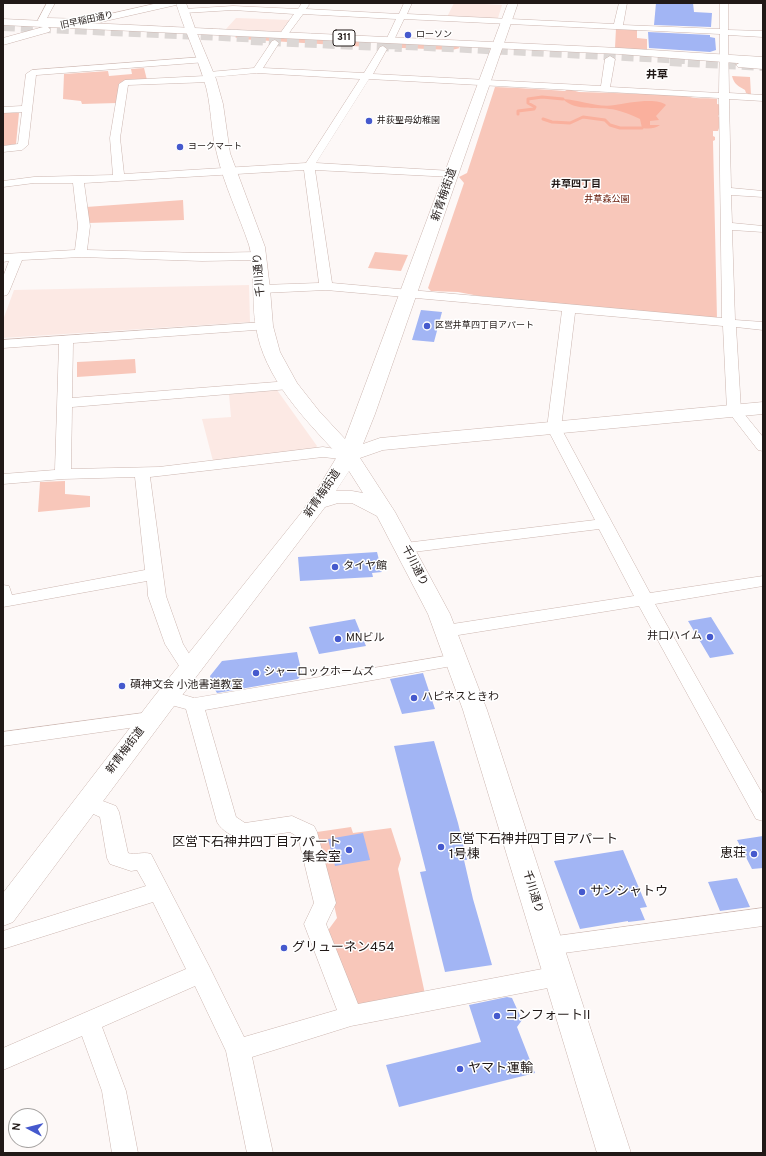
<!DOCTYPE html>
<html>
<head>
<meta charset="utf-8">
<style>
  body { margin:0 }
  #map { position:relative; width:766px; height:1156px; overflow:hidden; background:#fdf8f7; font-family:Overpass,sans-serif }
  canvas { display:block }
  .frame { position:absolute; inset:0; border:4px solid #211917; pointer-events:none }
  .north { position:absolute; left:8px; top:1108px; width:40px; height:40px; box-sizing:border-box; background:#fff; border:1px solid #a6a3a2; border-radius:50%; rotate:277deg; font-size:11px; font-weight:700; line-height:16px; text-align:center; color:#211917 }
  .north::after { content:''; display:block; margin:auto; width:14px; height:18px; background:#4559cd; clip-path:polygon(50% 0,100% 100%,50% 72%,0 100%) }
</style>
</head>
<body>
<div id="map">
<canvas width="766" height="1156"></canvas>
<div class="frame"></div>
<div class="north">N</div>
</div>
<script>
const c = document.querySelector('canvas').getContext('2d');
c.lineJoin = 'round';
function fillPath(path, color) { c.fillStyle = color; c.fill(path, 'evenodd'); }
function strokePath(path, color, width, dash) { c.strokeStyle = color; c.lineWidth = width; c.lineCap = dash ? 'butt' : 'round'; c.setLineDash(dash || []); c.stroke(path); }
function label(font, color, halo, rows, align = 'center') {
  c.font = font + ' Overpass,"Noto Sans JP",sans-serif'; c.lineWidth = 3; c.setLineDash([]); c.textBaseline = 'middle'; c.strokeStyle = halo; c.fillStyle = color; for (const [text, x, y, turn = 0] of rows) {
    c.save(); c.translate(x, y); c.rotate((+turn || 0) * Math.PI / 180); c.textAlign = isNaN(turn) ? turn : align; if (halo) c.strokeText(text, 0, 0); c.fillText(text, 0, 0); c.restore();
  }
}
fillPath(new Path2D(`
  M454,3H467L502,5L498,18L493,19L447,17Z
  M236,18L290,20L282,32L226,29Z
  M249,285L250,322L3,338V320L14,290Z
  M277,390L317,446L314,450L213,461L202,419L231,417L229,394Z`), '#fce9e4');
fillPath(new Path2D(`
  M616,28L637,29V38L647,39V50L615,48Z
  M238,35L372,40L368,47L239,39L235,37Z
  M381,41L457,46L460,48L452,50L378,47Z
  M144,68L147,80L125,82L117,103L82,104L81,101L63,99L64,74L108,71L109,76L132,74L131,69Z
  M732,76L750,77L751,95L746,93L745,90C738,86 734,84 732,76Z
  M495,87C519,88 542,89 565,91L568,89L579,92L684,95C695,100 705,97 717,99V104L722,105L724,111L718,116L722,119L718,131H713V136L715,137V140L713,141L717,319L479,296L458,292L431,291L428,288L464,183L459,177L467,173Z
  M3,112L19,113L16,144L3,146Z
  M183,200L184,220L88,223L86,207Z
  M375,252L408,255L401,271L368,268Z
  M135,359L136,373L77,377V362Z
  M65,481V494L90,496V507L38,512L40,482Z
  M351,827L353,833L391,828L401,859L398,869L425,994L355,1008L326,933L337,918L317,832Z`), '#f8c7ba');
fillPath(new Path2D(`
  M563,99C581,100 598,108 615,105C626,103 658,97 666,105L656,116L659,120L650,121V125H660C654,129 649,129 642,128L640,119C632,115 624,112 616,110C600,106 575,112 563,99Z`), '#fab09d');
strokePath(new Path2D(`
  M518,114V111L534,109L535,107L528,103V99L542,97L563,99
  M543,119L552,122L570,123L583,117L605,120L610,125L620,128H642`), '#fab09d', 3);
fillPath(new Path2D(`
  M656,3H693L694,12L712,13L711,27L654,25Z
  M648,32L710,35V37L715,38L716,50L710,52L649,48Z
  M421,310L442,312L434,342L412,340Z
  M377,552L382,572L372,573L373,577L300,581L298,557Z
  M711,617L734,654L710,658L688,621Z
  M355,619L366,646L319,654L309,627Z
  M297,652L302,674L298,679L217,693L212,685L210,676L222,661Z
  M423,673L435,709L402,714L390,679Z
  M434,741L458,823L467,860H464L473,899L492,965L445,972L420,872L426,871L394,746Z
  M363,833L370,860L335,866L328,839Z
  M763,836V868L752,869L737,840Z
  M623,850L647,907L640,908L645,920L628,922V921L580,929L554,861Z
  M737,878L750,907L720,911L708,882Z
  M507,997L512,998L522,1020L517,1027L535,1073L399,1107L386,1065L481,1042L469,1005Z`), '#a2b5f4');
strokePath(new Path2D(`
  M3,25L266,37
  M251,39L402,46
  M388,43L685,58
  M670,60L763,65`), '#dcd7d5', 12, [12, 6]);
const street = new Path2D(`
  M47,3H55L47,18L87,19L91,22L87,25L39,22L38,20Z
  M302,3H308L309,5L306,9L399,14L404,3H412L407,14L614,24L619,3H627L623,25L720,29V3H728V30L763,31V37L728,35L729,93L763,95V101L729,99L731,188L763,191V197L731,195L732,223L763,226V232L732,230L735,320L763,322V330L736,327L741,410L763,437V451L758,450L727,410L723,326L575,313L561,428L650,593L763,576V586L655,604L763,795V821L756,819L639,606L446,637L440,635L437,631L440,627L446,625L634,596L599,529L405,553L399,552L397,548L399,544L405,543L595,520L547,428L562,311L326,290L262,293L258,292L256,289L258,286L262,285L319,283L304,170L84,183L90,226L87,250L202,253L258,252L262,253L264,256L262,259L258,260L202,261L81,257L22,260L9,292L7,295L3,296V277L9,261L3,262V254L75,250L78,226L73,183H34L3,187V181L34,177L113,175L110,138L119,84L125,80L205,76L206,73L209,72L254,68L272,41L275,40L279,43L263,68L364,73L380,47L383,46L387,49L373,74L601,86L605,59L610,56L615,59L610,87L719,93L720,34L404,19L394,40L390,43L386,40L396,19L303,14L286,37L283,38L279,35L294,14L233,10L184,13L180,11L184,9L233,6L298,9ZM257,73L360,79L306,163L124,174L120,138L128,85L210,82L213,81L215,79L214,77ZM369,79L719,98L722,318L332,283L315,170L452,177L457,174L452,171L316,163Z
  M203,57L206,58L208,60L206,62L37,75H36L28,145L22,150L3,152V146L18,144L22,112L3,113V107L22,106L26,74L32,70Z
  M741,62L763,63V69L738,67L736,65Z
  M264,322L269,323L271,326L269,329L73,343L72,398L289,381L294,382L296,385L294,388L289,389L72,407L71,469L159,467L323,447L354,452L357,455L354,458L349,460L323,457L150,477L166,596L183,644L198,668L195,672L189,674L183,672L165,644L148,596L147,581L3,607V585L9,586L12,595L145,570L135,477L63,479L3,484V474L55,470L59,344L3,348V340Z
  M457,654L463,656L466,660L463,664L205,710L236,817L245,823L292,816L314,826L317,832L336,903L326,924L358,1004L558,966L566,969L570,976L566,983L558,986L351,1026L252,1057L273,1153H247L226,1051L195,986L102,1027L126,1091L138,1153H112L102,1091L82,1036L3,1070V1048L186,969L153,902L3,949V931L146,886L137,870L131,871L110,864L107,858L100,817L80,808L77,803L80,798L87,795L116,806L119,812L128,853C135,856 142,851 151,854L209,966L244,1037L337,1010L304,924L314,903L298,837L290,832L242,839C232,836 222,831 217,822L186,709L160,702L158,697L160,692L167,690L194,698Z
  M150,712L157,714L160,719L157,724L3,746V732Z
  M763,908V926L549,955L541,953L538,946L541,939L549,937Z`);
const secondary = new Path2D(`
  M176,3H186L196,31L216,79L223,104L230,153L265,247L270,289L273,326L280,352L297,383L319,411L345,439L508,3H518L375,414L363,444L380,438L763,402V414L383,450L360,458L395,512L450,614L487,710L631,1153H597L463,710L428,614L377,516L352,503H338L325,507L171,710L13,922L3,926V893L153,698L301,513L318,488L338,455C304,418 264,378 256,327C251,302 256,269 249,245C239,215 224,185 217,154C210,129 212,104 204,80C196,54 184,29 176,3ZM349,471L363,493L352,491H336Z`);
const primary = new Path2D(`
  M158,3H177L176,5L101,22L96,19L97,17Z
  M3,19L619,48L763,57V65L619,54L48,27L51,30L49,32L3,45V38L43,27L3,25Z`);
strokePath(street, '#ccb6b0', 1);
strokePath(secondary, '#ccb6b0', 1);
strokePath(primary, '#ccb6b0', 1);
fillPath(street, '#fff');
fillPath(secondary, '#fff');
fillPath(primary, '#fff');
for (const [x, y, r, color] of [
  [408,35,4,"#4559cd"],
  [369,121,4,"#4559cd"],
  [180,147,4,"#4559cd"],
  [427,326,4,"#4559cd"],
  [335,567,4,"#4559cd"],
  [710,637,4,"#4559cd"],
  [338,639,4,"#4559cd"],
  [256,673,4,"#4559cd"],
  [122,686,4,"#4559cd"],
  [414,698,4,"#4559cd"],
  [441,847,4,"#4559cd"],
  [349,850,4,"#4559cd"],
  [754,854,4,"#4559cd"],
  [582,892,4,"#4559cd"],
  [284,948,4,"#4559cd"],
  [497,1016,4,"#4559cd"],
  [460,1069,4,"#4559cd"]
]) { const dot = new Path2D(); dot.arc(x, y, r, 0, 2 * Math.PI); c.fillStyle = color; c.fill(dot); strokePath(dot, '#fff', 1.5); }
label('9px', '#211917', '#fff', [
  ["旧早稲田通り",87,21,-12]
]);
label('9px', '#211917', '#fff', [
  ["ローソン",416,35],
  ["井荻聖母幼稚園",377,121],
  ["ヨークマート",188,147],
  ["区営井草四丁目アパート",435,326]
], 'left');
label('9px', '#621300', '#fff', [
  ["井草森公園",607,200]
]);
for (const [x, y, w] of [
  [344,38,22]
]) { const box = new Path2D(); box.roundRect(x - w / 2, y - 8, w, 16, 3); c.fillStyle = '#fff'; c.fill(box); strokePath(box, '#211917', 1); }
label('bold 10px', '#211917', null, [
  ["311",344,38]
]);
label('bold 10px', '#211917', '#fff', [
  ["井草四丁目",576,185]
]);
label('bold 11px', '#211917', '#fff', [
  ["井草",657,76]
]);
label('11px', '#211917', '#fff', [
  ["新青梅街道",445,195,-71],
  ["千川通り",260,275,-95],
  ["新青梅街道",323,494,-56],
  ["千川通り",414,566,63],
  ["新青梅街道",126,751,-53],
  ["千川通り",532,892,73]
]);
label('11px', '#211917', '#fff', [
  ["タイヤ館",343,567],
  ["井口ハイム",702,637,"right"],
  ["MNビル",346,639],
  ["シャーロックホームズ",264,673],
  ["碩神文会 小池書道教室",130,686],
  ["ハピネスときわ",422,698]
], 'left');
label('13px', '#211917', '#fff', [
  ["区営下石神井四丁目アパート",449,840],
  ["1号棟",449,855],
  ["区営下石神井四丁目アパート",341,843,"right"],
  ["集会室",341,858,"right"],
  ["恵荘",746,854,"right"],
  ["サンシャトウ",590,892],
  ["グリューネン454",292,948],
  ["コンフォートII",505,1016],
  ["ヤマト運輸",468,1069]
], 'left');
</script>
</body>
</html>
